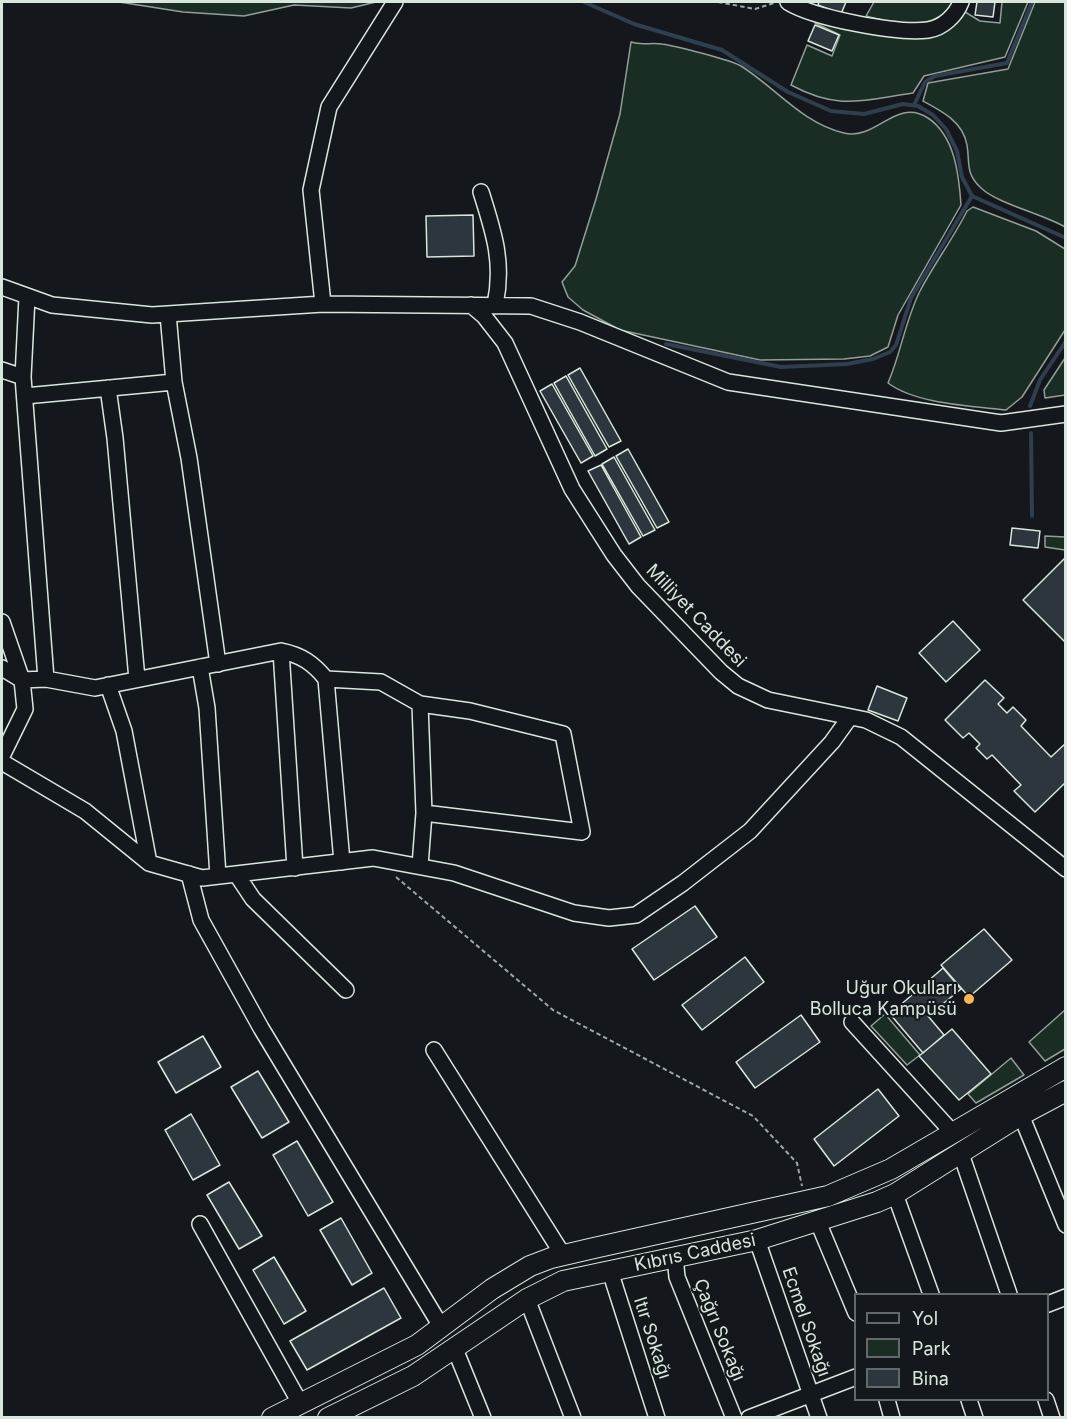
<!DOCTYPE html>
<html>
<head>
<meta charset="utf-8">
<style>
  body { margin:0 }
  #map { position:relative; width:1067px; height:1419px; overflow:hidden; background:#14181c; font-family:Inter,sans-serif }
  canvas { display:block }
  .frame { position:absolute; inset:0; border:3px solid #d8e6dc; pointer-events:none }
  .legend { position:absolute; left:854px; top:1293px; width:195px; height:108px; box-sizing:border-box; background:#14181c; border:2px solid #626a69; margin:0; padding:8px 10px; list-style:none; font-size:18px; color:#d8e6dc }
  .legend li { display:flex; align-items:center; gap:12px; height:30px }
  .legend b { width:30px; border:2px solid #626a69 }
</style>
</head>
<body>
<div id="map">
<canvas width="1067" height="1419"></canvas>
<div class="frame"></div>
<ul class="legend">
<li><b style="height:8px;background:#14181c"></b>Yol</li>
<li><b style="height:16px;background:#1a2d24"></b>Park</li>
<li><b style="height:16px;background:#2c363c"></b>Bina</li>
</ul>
</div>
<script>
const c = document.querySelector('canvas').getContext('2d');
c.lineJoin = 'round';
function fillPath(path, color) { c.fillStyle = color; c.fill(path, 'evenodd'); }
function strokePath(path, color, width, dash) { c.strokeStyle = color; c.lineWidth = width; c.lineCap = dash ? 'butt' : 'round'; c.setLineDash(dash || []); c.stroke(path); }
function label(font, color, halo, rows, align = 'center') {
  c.font = font + ' Inter,sans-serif'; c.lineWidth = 4.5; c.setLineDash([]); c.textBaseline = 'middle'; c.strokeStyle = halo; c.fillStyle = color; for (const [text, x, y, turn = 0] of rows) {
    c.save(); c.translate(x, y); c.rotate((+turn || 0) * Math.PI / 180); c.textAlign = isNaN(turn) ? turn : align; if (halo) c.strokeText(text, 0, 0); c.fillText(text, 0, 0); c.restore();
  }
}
const green = new Path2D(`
  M119,2H376L351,8L294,5L244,16L183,12Z
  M874,2H955C932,33 899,24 866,16Z
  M1002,2H1028L1005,57L924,76L913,93C863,100 839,111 791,85L807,45L832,56L840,35L815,23L818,19L885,34L933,37L965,12L980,21L1000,23Z
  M1035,2H1065V227C1043,214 998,204 981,188C965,173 970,163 967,145C963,122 942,111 923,101L928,83L1008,69Z
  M631,42C643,46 650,42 662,44C676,46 731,60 741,66C776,88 802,123 844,133C876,141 896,97 928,118C955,136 959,175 961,205L898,315L888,347L870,356L844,359L760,360L620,330L583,310L568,297L562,282L575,266L596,199L620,114Z
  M973,207L1036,231L1065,249V330L1022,397L1006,410C971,406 916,404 888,383C901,353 905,321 920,291C934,264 953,239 967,211Z
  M1065,358V395L1045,398L1044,390Z
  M1045,536L1065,537V550L1045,547Z
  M1065,1010V1049L1045,1061L1029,1042Z
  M885,1014L920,1055L907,1065L871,1026Z
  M1011,1058L1024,1075L976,1103L968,1094Z`);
fillPath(green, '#1a2d24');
strokePath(green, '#939e99', 1.5);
strokePath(new Path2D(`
  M584,2L634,24L722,50L788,92L831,111L864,114L903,104L918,106L933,115L946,129L957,151L962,177L972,196L1066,238
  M914,105L925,82L935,76L1007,63L1032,2
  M666,344L781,367L847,364L873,359L890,352L896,345L911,298L972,196
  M1030,406L1040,380L1066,341
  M1031,433L1032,516`), '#2f3f4d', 4);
const building = new Path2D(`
  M819,2H846L841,14L818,5Z
  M977,2H995L993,17L975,15Z
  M815,25L839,35L832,51L808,41Z
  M473,215L474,256L427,257L426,216Z
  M580,368L621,441L609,447L568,375Z
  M566,376L607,449L595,456L554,383Z
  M552,384L593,456L581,463L540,391Z
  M628,449L669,522L657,528L616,456Z
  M614,457L655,530L643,536L602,464Z
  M601,465L641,537L629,544L588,471Z
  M1012,528L1040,531L1038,548L1010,545Z
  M1066,557V643L1023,600Z
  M953,621L980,650L946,682L919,653Z
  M985,680L1004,698L998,704L1007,713L1013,707L1026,720L1021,726L1051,757L1066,743V782L1035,812L1014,791L1021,785L992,755L987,759L976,748L980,744L969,733L963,738L945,720Z
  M877,686L907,698L898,721L868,710Z
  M695,906L717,937L654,980L632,949Z
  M984,929L1012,960L969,997L941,965Z
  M745,957L764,982L702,1030L682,1005Z
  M943,968L961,989L928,1016L944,1035L923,1053L890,1014Z
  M801,1015L820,1042L755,1088L736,1062Z
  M952,1029L991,1074L959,1100L919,1056Z
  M203,1036L221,1067L176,1093L158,1062Z
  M258,1071L289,1122L262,1138L231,1087Z
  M878,1089L899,1116L834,1166L814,1139Z
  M191,1114L220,1165L193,1180L165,1130Z
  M297,1141L333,1202L308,1216L273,1155Z
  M229,1182L262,1236L239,1249L207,1195Z
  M341,1218L372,1273L352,1285L320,1230Z
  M274,1257L306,1311L284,1324L253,1270Z
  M384,1288L401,1318L307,1370L290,1341Z`);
fillPath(building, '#2c363c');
strokePath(building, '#d8e6dc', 1.5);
const minor = new Path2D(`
  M788,2C814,18 897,34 928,30C943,28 956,15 961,2
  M481,192C494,233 504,263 495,305
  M2,287L52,305L152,315L323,304L531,306L580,322L728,382L1001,423L1066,414
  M27,297L23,377L46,679
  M323,304L311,190L329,107L395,2
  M471,305L484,316L505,343L572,489L614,555L638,586L721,672L738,686L768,700L866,720L901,737L1066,869
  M168,314L174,382L189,458L218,664
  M2,370L23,377
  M108,388L115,438L137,679
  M25,396L174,382
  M2,622L22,680L25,709L2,756
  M281,651L295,868
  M200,667L207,708L218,876
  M2,668L22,680L46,679L95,688L281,651C301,655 313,663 326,679L342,862
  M326,679L381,682L420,704L470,711L563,734L582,832L424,813
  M108,685L124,731L149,863
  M2,762L85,811L149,863L202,878L373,858L454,873L574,913L609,918L636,915L683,883L750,831L832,742L850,717
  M420,866L424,813L420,704
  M189,874L201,920L261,1028L442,1328
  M237,875L253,899L346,990
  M852,1022L953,1133
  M434,1050L563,1255
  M1021,1115L1066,1225
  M961,1154L1009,1294
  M895,1194L931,1294
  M818,1222L856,1313
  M200,1224L300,1403
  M757,1240L819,1418
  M675,1257L677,1277L734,1418
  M610,1271L657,1418
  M527,1299L573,1418
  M1048,1304L1066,1297
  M455,1349L483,1418
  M887,1400L892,1418
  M969,1400L975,1418
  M1046,1400L1052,1418
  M749,1418L856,1377`);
const major = new Path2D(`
  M272,1418L417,1345L492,1289L530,1266L551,1258L594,1248L828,1196L891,1169L1066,1067
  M328,1418L413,1376L527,1299L563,1281L757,1240L877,1202L895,1194L1021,1115L1066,1091`);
strokePath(minor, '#d8e6dc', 18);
strokePath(major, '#d8e6dc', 22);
strokePath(new Path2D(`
  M718,2L755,9L774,3
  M396,877L553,1010L753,1116L797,1163L802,1186`), '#9da8a2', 2, [4.5, 3]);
strokePath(minor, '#14181c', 15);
strokePath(major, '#14181c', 20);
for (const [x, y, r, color] of [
  [969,999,6,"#ffb74d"]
]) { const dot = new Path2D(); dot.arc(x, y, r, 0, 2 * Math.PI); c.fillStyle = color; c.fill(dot); strokePath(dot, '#14181c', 2); }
label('18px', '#d8e6dc', '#14181c', [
  ["Milliyet Caddesi",696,616,46],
  ["Kıbrıs Caddesi",695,1253,-12],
  ["Ecmel Sokağı",806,1322,71],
  ["Çağrı Sokağı",719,1330,68],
  ["Itır Sokağı",652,1338,72]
]);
label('18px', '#d8e6dc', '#14181c', [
  ["Uğur Okulları",957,989],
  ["Bolluca Kampüsü",957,1010]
], 'right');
</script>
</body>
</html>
